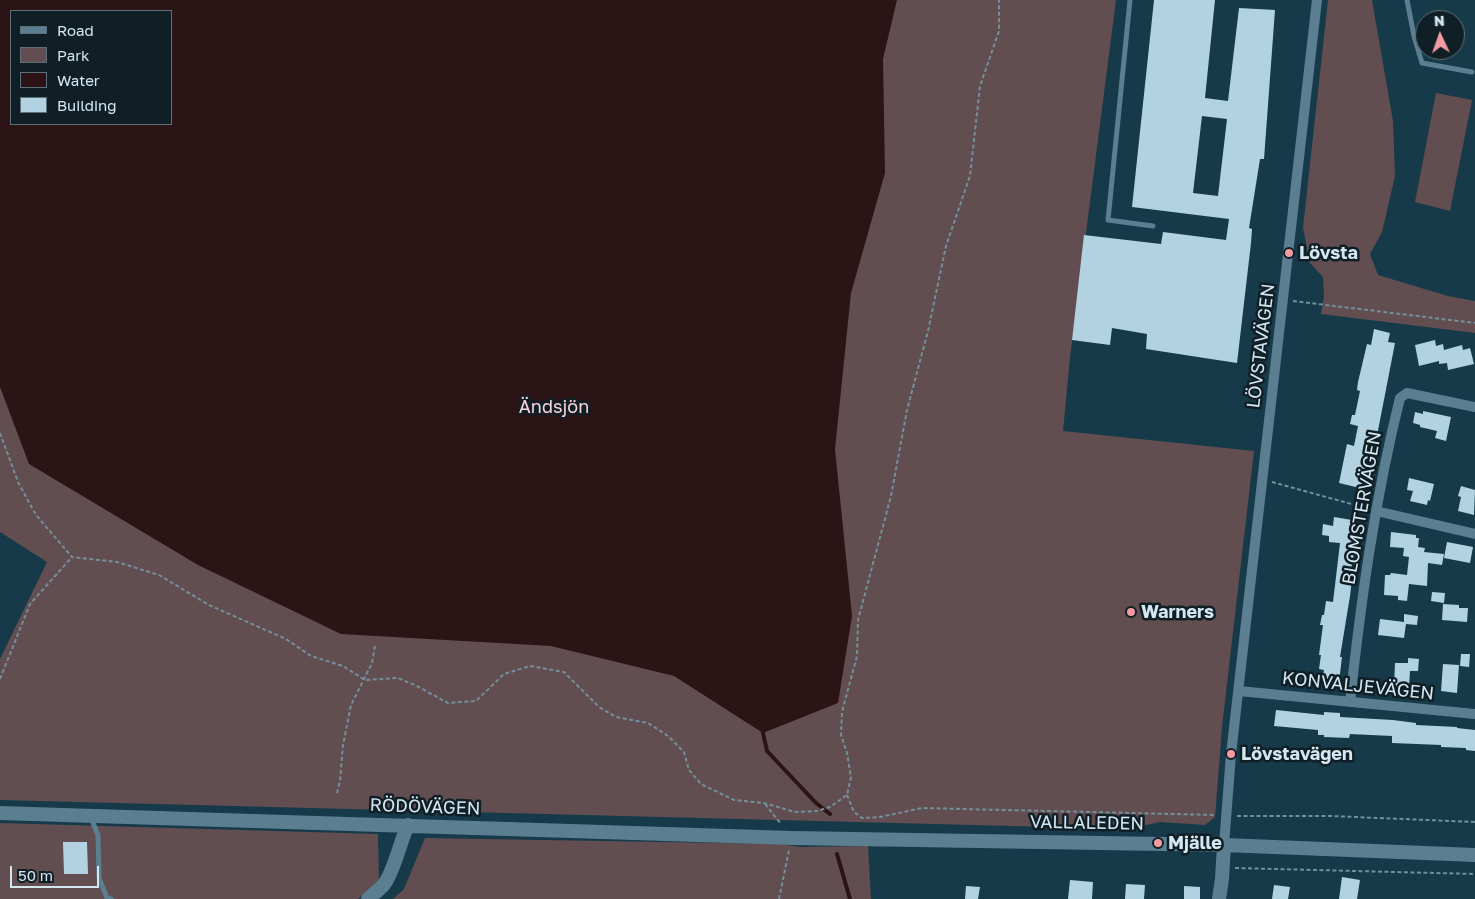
<!DOCTYPE html>
<html>
<head>
<meta charset="utf-8">
<style>
  body { margin:0 }
  #map { position:relative; width:1475px; height:899px; overflow:hidden; background:#163a49; font-family:"Golos Text",sans-serif }
  canvas { display:block }
  .legend { position:absolute; left:10px; top:10px; width:162px; height:115px; box-sizing:border-box; background:#101f26; border:1px solid #5e6f77; margin:0; padding:6px 9px; list-style:none; font-size:15px; color:#d4e7f1 }
  .legend li { display:flex; align-items:center; gap:10px; height:25px }
  .legend b { width:25px; border:1px solid #5e6f77 }
  .north { position:absolute; left:1415px; top:10px; width:50px; height:50px; box-sizing:border-box; background:#101f26; border:1px solid #5e6f77; border-radius:50%; rotate:357deg; font-size:14px; font-weight:700; line-height:20px; text-align:center; color:#d4e7f1 }
  .north::after { content:''; display:block; margin:auto; width:18px; height:22px; background:#f49aa4; clip-path:polygon(50% 0,100% 100%,50% 72%,0 100%) }
  .scale { position:absolute; left:10px; top:866px; width:89px; height:22px; box-sizing:border-box; border:2px solid #d4e7f1; border-top:0; padding-left:6px; font-size:15px; line-height:18px; white-space:nowrap; color:#d4e7f1; -webkit-text-stroke:4px #101f26; paint-order:stroke }
</style>
</head>
<body>
<div id="map">
<canvas width="1475" height="899"></canvas>
<ul class="legend">
<li><b style="height:6px;background:#5b7f91"></b>Road</li>
<li><b style="height:14px;background:#624e50"></b>Park</li>
<li><b style="height:14px;background:#2c1316"></b>Water</li>
<li><b style="height:14px;background:#b2d2e2"></b>Building</li>
</ul>
<div class="north">N</div>
<div class="scale">50 m</div>
</div>
<script>
const c = document.querySelector('canvas').getContext('2d');
c.lineJoin = 'round';
function fillPath(path, color) { c.fillStyle = color; c.fill(path, 'evenodd'); }
function strokePath(path, color, width, dash) { c.strokeStyle = color; c.lineWidth = width; c.lineCap = dash ? 'butt' : 'round'; c.setLineDash(dash || []); c.stroke(path); }
function label(font, color, halo, rows, align = 'center') {
  c.font = font + ' "Golos Text",sans-serif'; c.lineWidth = 5; c.setLineDash([]); c.textBaseline = 'middle'; c.strokeStyle = halo; c.fillStyle = color; for (const [text, x, y, turn = 0] of rows) {
    c.save(); c.translate(x, y); c.rotate((+turn || 0) * Math.PI / 180); c.textAlign = isNaN(turn) ? turn : align; if (halo) c.strokeText(text, 0, 0); c.fillText(text, 0, 0); c.restore();
  }
}
fillPath(new Path2D(`
  M0,0H1116L1070,357L1063,431L1254,451L1222,727L1215,817L1205,825L1160,822L1129,829L0,800V659L47,562L0,532ZM11,11H171V124H11Z
  M1328,0H1372L1393,121L1395,176L1382,232L1370,254L1378,275L1448,296L1475,301V333L1321,314L1324,297L1323,277L1310,263L1303,228Z
  M1436,93L1472,100L1450,211L1415,202Z
  M0,823L378,834L379,881L358,899H0Z
  M425,838L779,844L800,847L868,846L871,899H393L404,889Z`), '#624e50');
fillPath(new Path2D(`
  M0,0H897L883,59L885,173L851,293L835,449L852,616L838,703L763,733L674,676L551,646L341,634L198,565L29,464L0,387ZM11,11H171V124H11Z`), '#2c1316');
strokePath(new Path2D(`
  M763,733L767,751L816,803L830,814
  M837,854L850,899`), '#2c1316', 4);
fillPath(new Path2D(`
  M1154,0H1215L1205,98L1228,101L1239,8L1275,10L1264,159H1260L1249,228L1252,229L1251,243L1237,363L1146,349L1147,334L1112,328L1110,345L1072,340L1084,235L1161,244L1163,232L1226,240L1229,219L1132,207ZM1202,116L1227,119L1218,196L1193,193Z
  M1374,329L1390,333L1388,342L1395,343L1375,446L1364,489L1339,483L1347,444L1354,446L1358,426L1350,424L1352,415H1355L1360,391L1357,390L1358,382L1367,344L1371,345Z
  M1435,340L1436,346L1443,344L1444,350L1462,345L1463,350L1470,348L1474,364L1448,370L1447,363L1439,364V361L1419,366L1415,345Z
  M1423,411L1451,417L1446,441L1435,438L1437,431L1420,427V425L1413,423L1415,412L1423,414Z
  M1409,478L1434,484L1430,501L1428,500L1427,505L1410,501L1413,491L1407,490Z
  M1461,486L1475,490L1474,515L1458,511L1461,497L1458,496Z
  M1334,517L1352,520L1350,529H1358L1351,570L1353,571L1350,596L1340,657H1342L1339,682L1322,680L1324,670L1319,669L1321,655H1319L1323,625H1320L1322,615H1324L1326,601L1333,602L1340,543L1329,542V536L1322,535L1323,524L1333,526Z
  M1391,532L1416,535V538H1419L1418,547L1425,548L1424,552L1444,554L1442,565L1428,563L1427,586L1409,584L1407,601L1398,600V596L1384,595L1385,575H1390L1391,573L1407,575L1409,557L1403,556L1404,548L1390,547Z
  M1447,542L1473,547L1470,563L1444,558Z
  M1432,592L1445,593L1444,603L1431,601Z
  M1443,604L1459,605V608H1468L1467,622L1442,620Z
  M1404,614L1418,616L1417,625L1406,624L1404,638L1378,635L1380,619L1404,622Z
  M1461,654H1470L1469,667L1460,666Z
  M1408,658L1419,659L1418,671H1410L1409,687L1394,686L1395,663H1408Z
  M1443,664L1459,665L1457,693L1441,691Z
  M1276,710L1324,715V712L1340,713V717L1393,720L1416,723V725L1457,727V728L1475,730V751L1466,750V748L1441,747V745L1392,743V736L1350,734L1349,738L1324,737V735H1318V730L1274,726Z
  M63,842H87L88,874H64Z
  M1342,877L1360,880L1357,899H1339Z
  M1070,880L1093,882L1092,899H1068Z
  M1126,884L1145,885L1144,899H1125Z
  M1274,885L1290,887L1288,899H1272Z
  M966,886L980,887L978,899H965Z
  M1184,886L1200,887V899H1184Z`), '#b2d2e2');
strokePath(new Path2D(`
  M1293,301L1475,323
  M0,433L18,482L36,515L72,557L117,562L159,575L209,605L286,639L311,656L343,666L365,680L398,678L417,686L448,703L476,701L504,674L530,666L564,672L599,707L616,717L648,723L668,736L684,752L689,770L701,784L734,800L764,803L795,812L817,811L830,807L847,795L851,777L847,753L841,735L842,712L857,656L858,620L891,496L907,410L928,331L946,246L970,176L980,86L999,31V0
  M1272,482L1366,508
  M0,679L30,604L72,557
  M337,793L340,781L343,745L351,705L372,663L375,646
  M847,795L854,812L862,818L880,817L922,808L1215,815
  M765,804L781,824
  M1237,816H1331L1475,822
  M1235,868L1475,874
  M779,899L789,850`), '#738f9c', 2, [4, 2.5]);
strokePath(new Path2D(`
  M1130,0L1108,220L1153,226
  M1407,0L1414,36L1422,63L1472,72
  M91,818L98,835L99,878L107,898L111,899`), '#5b7f91', 5);
strokePath(new Path2D(`
  M1376,511L1475,534
  M1239,691L1475,714
  M1350,702C1361,600 1375,498 1400,398L1407,393L1475,407
  M1224,845L1231,754L1317,0`), '#5b7f91', 10);
strokePath(new Path2D(`
  M0,813L792,838L1224,845L1475,855
  M368,899C373,894 381,889 385,883C395,868 400,842 408,825
  M1219,899L1222,879L1224,845`), '#5b7f91', 14);
for (const [x, y, r, color] of [
  [1289,253,5,"#f49aa4"],
  [1131,612,5,"#f49aa4"],
  [1231,754,5,"#f49aa4"],
  [1158,843,5,"#f49aa4"]
]) { const dot = new Path2D(); dot.arc(x, y, r, 0, 2 * Math.PI); c.fillStyle = color; c.fill(dot); strokePath(dot, '#101f26', 2); }
label('bold 18px', '#d4e7f1', '#101f26', [
  ["Lövsta",1299,253],
  ["Warners",1141,612],
  ["Lövstavägen",1241,754],
  ["Mjälle",1168,843]
], 'left');
label('18px', '#d4e7f1', '#101f26', [
  ["LÖVSTAVÄGEN",1261,346,-83],
  ["BLOMSTERVÄGEN",1362,508,-80],
  ["KONVALJEVÄGEN",1358,686,6],
  ["RÖDÖVÄGEN",425,807,2],
  ["VALLALEDEN",1087,823,1]
]);
label('18px', '#fad4d7', '#101f26', [
  ["Ändsjön",554,407]
]);
</script>
</body>
</html>
